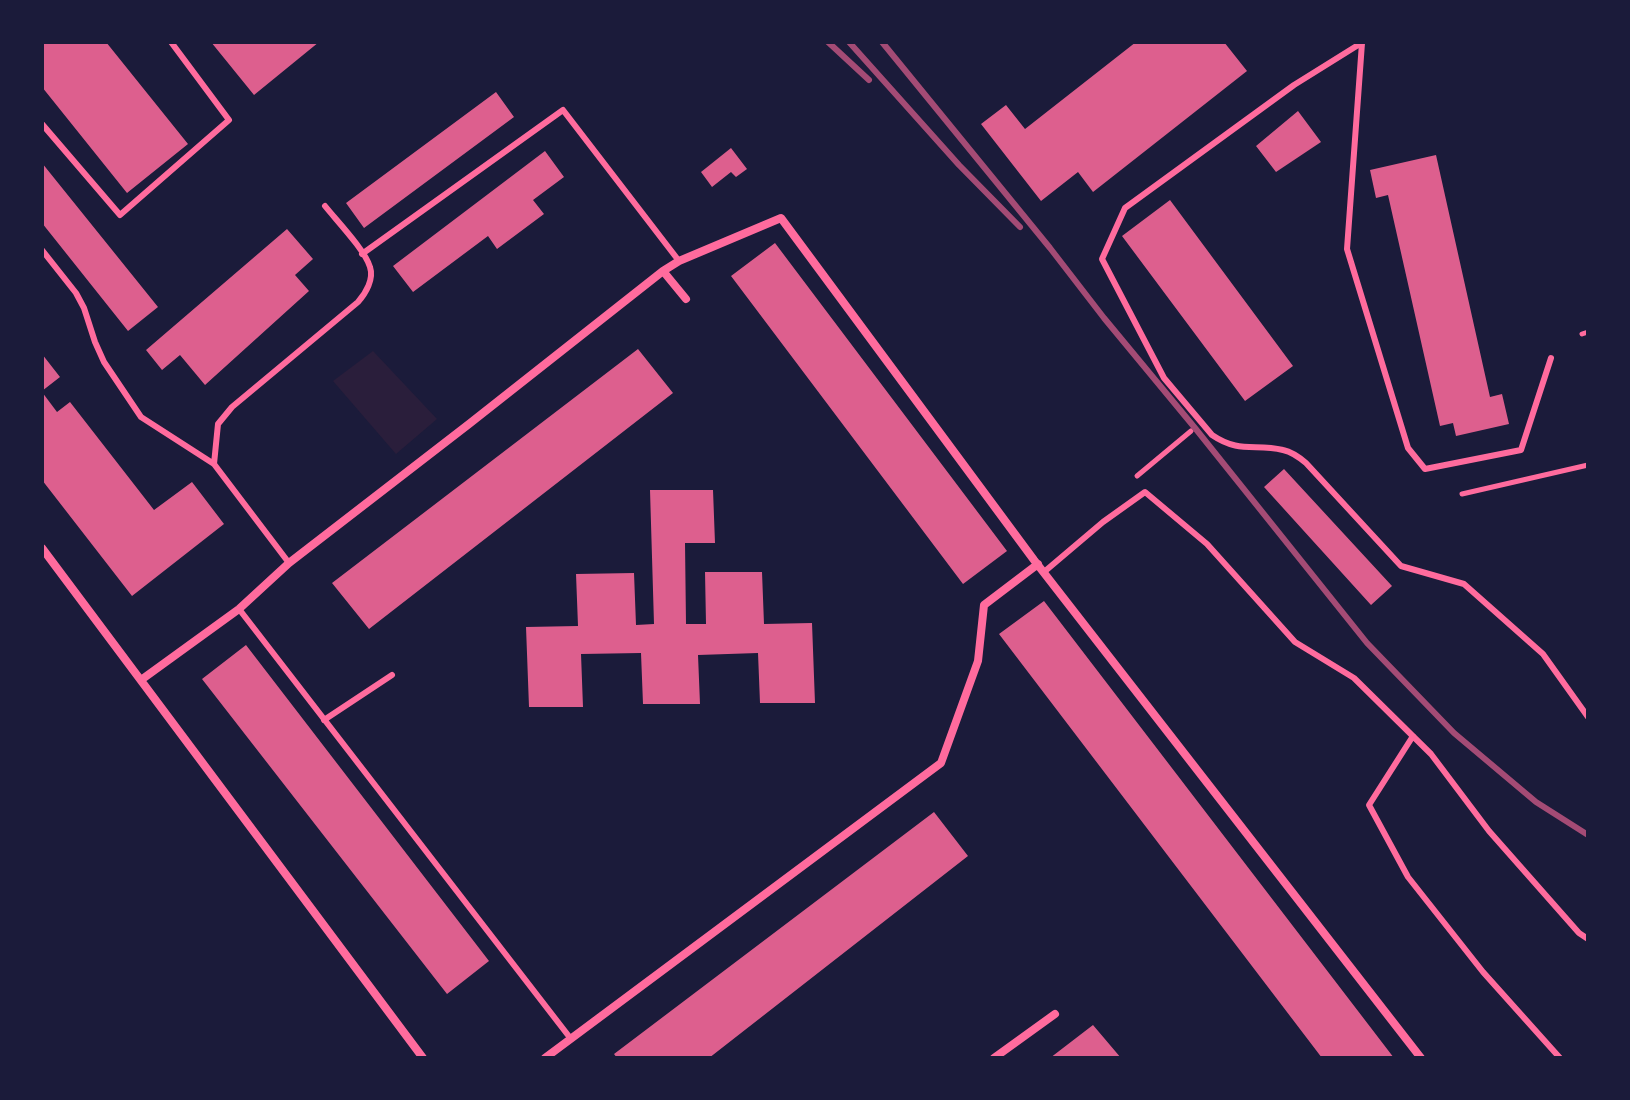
<!DOCTYPE html>
<html>
<head>
<meta charset="utf-8">
<style>
  body { margin:0 }
  #map { position:relative; width:1630px; height:1100px; overflow:hidden; background:#1b1b3a; font-family:"PT Sans",sans-serif }
  canvas { display:block }
  .frame { position:absolute; inset:0; border:44px solid #1b1b3a; pointer-events:none }
</style>
</head>
<body>
<div id="map">
<canvas width="1630" height="1100"></canvas>
<div class="frame"></div>
</div>
<script>
const c = document.querySelector('canvas').getContext('2d');
c.lineJoin = 'round';
function fillPath(path, color) { c.fillStyle = color; c.fill(path, 'evenodd'); }
function strokePath(path, color, width, dash) { c.strokeStyle = color; c.lineWidth = width; c.lineCap = dash ? 'butt' : 'round'; c.setLineDash(dash || []); c.stroke(path); }
fillPath(new Path2D(`
  M373,351L437,419L396,454L333,381Z`), '#2a1e3b');
fillPath(new Path2D(`
  M42,42H106L188,144L127,193L42,87Z
  M211,42H319L254,95Z
  M1136,42H1224L1247,71L1093,192L1078,172L1041,201L981,124L1006,105L1025,129Z
  M496,92L514,117L364,228L346,203Z
  M1298,111L1321,142L1276,172L1256,146Z
  M731,148L747,169L736,177L731,172L712,187L701,172Z
  M545,151L564,177L533,200L544,214L497,249L488,236L413,292L393,266Z
  M1436,155L1490,397L1502,394L1509,424L1456,436L1453,423L1440,426L1388,195L1376,198L1370,170Z
  M42,163L158,307L128,331L42,223Z
  M1170,200L1293,366L1245,401L1122,236Z
  M287,229L313,259L295,275L309,291L205,385L180,355L162,370L146,350Z
  M775,243L1007,551L963,584L731,276Z
  M638,349L673,393L369,629L332,583Z
  M42,354L60,377L42,391Z
  M42,392L57,412L70,402L154,510L192,482L224,524L132,596L42,480Z
  M1284,469L1392,586L1371,605L1264,487Z
  M650,490H713L715,543H685L686,624H706L705,572H762L764,624L812,623L815,703H760L758,653L698,655L700,704H643L641,653L581,654L583,707H529L526,627L578,626L576,574L634,573L636,625L654,624Z
  M1044,601L1394,1058H1322L999,634Z
  M246,645L489,961L447,994L202,679Z
  M934,812L968,856L709,1058H617L614,1054Z
  M1093,1025L1121,1058H1050Z`), '#dd5f8e');
strokePath(new Path2D(`
  M1582,334L1588,332
  M1137,476L1191,431
  M1462,494L1588,465`), '#ff6b9d', 5);
strokePath(new Path2D(`
  M1363,42L1294,85L1125,208L1102,259L1164,378L1212,435C1240,454 1255,443 1283,450C1292,452 1299,457 1306,463L1401,566L1464,584L1543,654L1588,717
  M1362,43L1347,249L1408,448L1425,469L1521,450L1551,358
  M42,124L120,215L229,120L171,42
  M42,250L76,293L84,308L95,342L104,362L141,417L214,464L289,563
  M362,254L563,110L679,261
  M214,464L218,424L232,407L358,302C366,293 374,279 370,267C365,250 337,221 325,206
  M1044,572L1103,522L1145,492L1207,544L1295,642L1354,678L1431,754L1489,831L1579,933L1588,939
  M239,609L571,1039
  M324,720L392,675
  M1413,736L1369,805L1408,877L1483,972L1560,1058`), '#ff6b9d', 6);
strokePath(new Path2D(`
  M663,271L686,299
  M42,548L423,1058
  M141,680L239,609L289,563L469,424L663,271L679,261L781,218L1034,560L1421,1058
  M545,1058L941,763L978,661L984,605L1038,564
  M994,1058L1055,1014`), '#ff6b9d', 8);
strokePath(new Path2D(`
  M828,42L869,80
  M849,42L959,165L1020,227
  M882,42L1050,248L1104,318L1195,428L1367,643L1454,733L1536,802L1588,835`), '#a44b75', 6);
</script>
</body>
</html>
